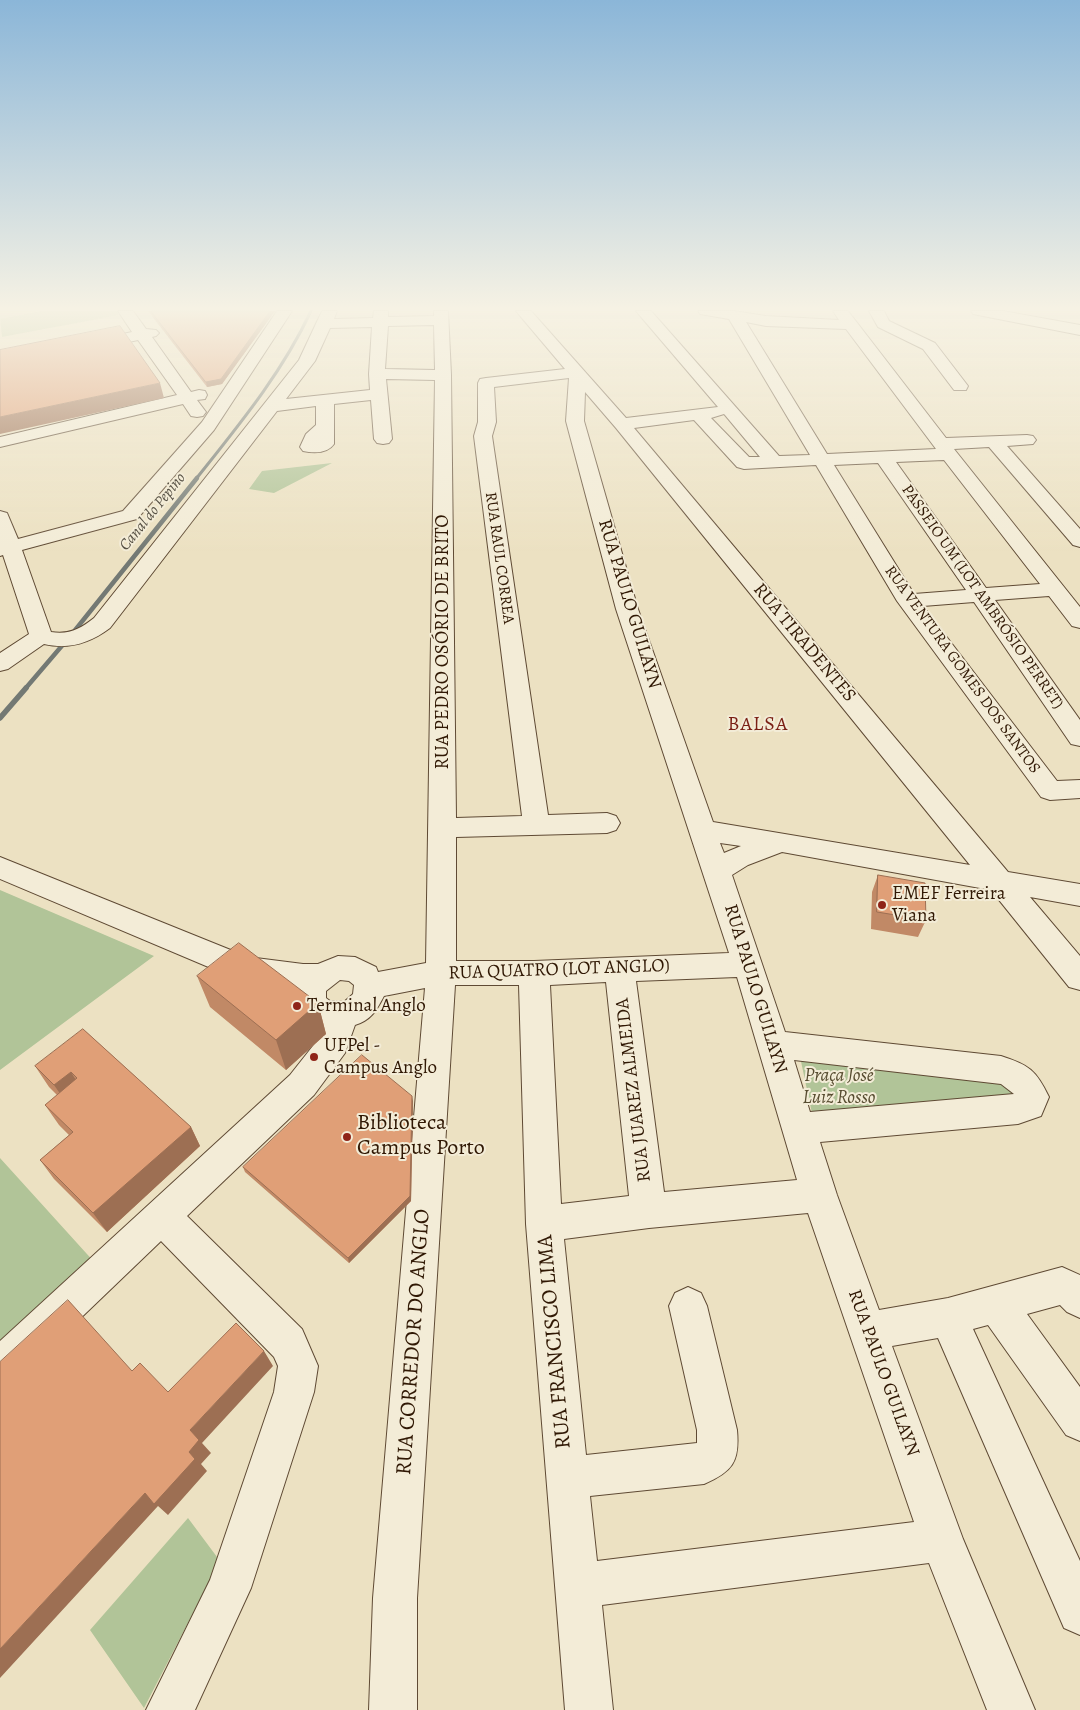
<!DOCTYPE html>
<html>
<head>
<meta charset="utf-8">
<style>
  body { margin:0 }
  canvas { display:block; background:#ece1c2 }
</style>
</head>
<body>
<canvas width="1080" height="1710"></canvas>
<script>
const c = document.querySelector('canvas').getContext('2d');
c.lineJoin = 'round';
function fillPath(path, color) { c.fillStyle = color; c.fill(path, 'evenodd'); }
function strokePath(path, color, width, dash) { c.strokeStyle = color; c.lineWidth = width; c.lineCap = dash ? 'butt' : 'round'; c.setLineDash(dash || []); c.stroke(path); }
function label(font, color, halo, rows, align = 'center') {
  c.font = font + ' Alegreya,serif'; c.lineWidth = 4; c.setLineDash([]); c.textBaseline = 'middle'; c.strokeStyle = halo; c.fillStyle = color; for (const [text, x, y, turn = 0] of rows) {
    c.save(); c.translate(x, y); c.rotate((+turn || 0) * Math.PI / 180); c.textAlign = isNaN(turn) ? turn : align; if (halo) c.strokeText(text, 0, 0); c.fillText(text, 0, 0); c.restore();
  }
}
fillPath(new Path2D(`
  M41,311H117L119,315L2,337L0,319Z
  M332,463L274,493L249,489L262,471Z
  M0,890L154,956L0,1070Z
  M799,1052L1002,1079L1022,1100L813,1118Z
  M0,1158L96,1264L0,1353Z
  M188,1518L220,1561L144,1708L90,1630Z`), '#b1c498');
strokePath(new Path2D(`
  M196,479C239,425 282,373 311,311`), '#737974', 3);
strokePath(new Path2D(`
  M72,634L197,478
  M25,689L66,641`), '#737974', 4.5);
strokePath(new Path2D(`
  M0,718L26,688`), '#737974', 5.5);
const minor = new Path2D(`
  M118,311H133L146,329L156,330L159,333L156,336L152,337L191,392L199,390L205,391L207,395L205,399L197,400L206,412L203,416L197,417L191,416L183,404L0,447V437L177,395L138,340L92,350L86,348L84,345L86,342L132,332Z
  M277,311H292L214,430L137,519L22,550L51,632C69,635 80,629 94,618L299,360L322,311H337L334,319L373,318L374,311H388V317L434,316V311H448L451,375L456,818L522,816L474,436L478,422V383L480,379L486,378L565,369L516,311H531L626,418L718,407L636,311H651L779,456L810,455L729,319L700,314L698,311H734L766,316L839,320L833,311H848L946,438L1027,435L1033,436L1036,440L1033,444L1007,446L1080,529V547L1073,545L989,447L954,449L1080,607V628L1072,626L1049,596L995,600L1080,720V746L1071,744L974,602L923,606L1057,781L1080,780V798L1050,800L1041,797L897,601L816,465L744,469L737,467L694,420L634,428L1008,872L1080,884V906L1030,897L1080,956V990L1069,987L991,890L782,852L748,865L732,875L785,1032L1001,1056C1029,1065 1036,1070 1049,1097L1041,1116L1018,1124L820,1142L837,1195L879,1310L948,1298L1062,1267L1080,1275V1318L1067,1312L1060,1305L1027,1314L1080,1387V1441L1066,1435L988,1325L973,1329L1080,1561V1635L1064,1628L938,1338L892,1346L963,1539L1035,1710H987L929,1563L602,1605L613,1710H565L526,1224L519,985H455L417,1598V1710H369L373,1598L425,988L384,996C376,1011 371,1020 355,1025L345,1053L314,1095L187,1216L302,1329L318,1366L314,1392L251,1588L195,1710H146L210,1580L274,1392L278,1366L274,1357L161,1241L14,1382L0,1388V1341L290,1075L320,1037L323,1027C307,1021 290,1007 297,988L262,983L255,985L244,982L0,879V857L248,957L303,964H318L338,956L355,957L376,967L378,972L426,963L435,380L386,379L392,439L389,443L383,444L377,443L374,439L371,400L334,404V444C327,454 313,453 303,451L300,447L306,434L316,425V406L277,411L110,628C90,643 69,650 44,644L8,669L0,671V653L29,634L3,555L0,556V511L7,513L18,539L123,511L202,422ZM746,322L766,326L846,329L936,449L827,454ZM434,325L435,370L385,369L388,326ZM372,327L369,374L370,390L286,399L315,361L330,328ZM569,378L566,421L616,609L729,953L534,961H456V837L607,833L616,830L620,823L616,816L607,813L548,815L492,436L496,422L494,387ZM585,392L616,428L970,865L713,822L638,609L584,421ZM724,414L725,415L760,457H749L711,418ZM944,460L1040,584L986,588L896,462ZM878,463L966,590L914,594L834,465ZM720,843L741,846L724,853ZM737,977L797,1180L664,1192L636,981ZM340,980L349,981L354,985L353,994L344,1002L330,1001L326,998V991ZM606,982L629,1196L561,1204L550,985ZM794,1060L1001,1084L1014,1094L810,1112ZM808,1213L914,1522L597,1561L590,1496L704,1484C732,1472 740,1462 737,1430L707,1306L701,1293L688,1287L675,1293L669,1306L697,1430V1443L586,1455L564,1239L649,1228Z
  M869,311H884L889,321L935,343L968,386L966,390H954L923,349L878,327Z
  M971,311H1003L1080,325V335L978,315L973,314Z`);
strokePath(minor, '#5f4a34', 2);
fillPath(minor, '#f3ecd7');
fillPath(new Path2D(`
  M148,311H275L222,384L207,387Z
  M878,875L926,920L918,937L871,929L872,892Z
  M197,976L318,1003L326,1034L286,1070L210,1007Z
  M83,1029L191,1127L200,1146L107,1232L54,1179L40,1160L69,1135L59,1125L45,1105L57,1095L49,1087L35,1066Z
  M413,1101L411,1201L349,1263L245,1172L243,1167Z`), '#c18966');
fillPath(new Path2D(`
  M270,311H275L222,384L207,387L206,382Z
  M160,383L164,398L0,434V417Z
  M318,1003L326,1034L286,1070L276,1040Z
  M71,1072L83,1092L68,1105L54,1085Z
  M412,1096L413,1101L411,1201L349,1263L348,1258Z
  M191,1127L200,1146L107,1232L93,1213Z
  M264,1351L273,1366L202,1443L211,1453L201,1464L207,1471L168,1515L158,1506L0,1678V1649L145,1493L189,1452L190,1430Z`), '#9d6f53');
const building = new Path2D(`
  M151,311H270L221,379L206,382Z
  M120,326L160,383L0,417V350Z
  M878,875L925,883L926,920L877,912Z
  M239,943L318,1003L276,1040L197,976Z
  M83,1029L191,1127L93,1213L40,1160L73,1132L45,1105L77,1078L71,1072L54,1085L35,1066Z
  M362,1055L412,1096L410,1196L348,1258L243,1167Z
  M68,1300L132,1371L140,1363L168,1392L236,1323L264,1351L190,1430L199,1440L189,1452L195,1459L154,1504L145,1493L0,1649V1362Z`);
fillPath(building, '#e09f77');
strokePath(building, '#9d6f53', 1);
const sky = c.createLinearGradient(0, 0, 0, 551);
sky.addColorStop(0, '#8bb6d8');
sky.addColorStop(0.56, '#f6f2e4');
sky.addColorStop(1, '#f6f2e400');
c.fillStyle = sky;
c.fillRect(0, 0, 1080, 551);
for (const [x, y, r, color] of [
  [882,905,5,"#8f2418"],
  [297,1006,5,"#8f2418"],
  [314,1057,5,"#8f2418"],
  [347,1137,5,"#8f2418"]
]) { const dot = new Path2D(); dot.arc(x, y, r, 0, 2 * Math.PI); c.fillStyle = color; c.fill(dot); strokePath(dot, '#f3ecd7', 2); }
label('italic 16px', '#575145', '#f3ecd7', [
  ["Canal do Pepino",153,512,-51]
]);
label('16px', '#301804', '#f3ecd7', [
  ["RUA RAUL CORREA",499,558,82],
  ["PASSEIO UM (LOT AMBRÓSIO PERRET)",982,597,55],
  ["RUA VENTURA GOMES DOS SANTOS",962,670,54]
]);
label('19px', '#301804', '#f3ecd7', [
  ["RUA PAULO GUILAYN",629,604,73],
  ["RUA PEDRO OSÓRIO DE BRITO",443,642,-90],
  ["RUA TIRADENTES",804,643,50],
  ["RUA QUATRO (LOT ANGLO)",559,970,-2],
  ["RUA PAULO GUILAYN",755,989,73],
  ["RUA JUAREZ ALMEIDA",634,1090,-97],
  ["RUA PAULO GUILAYN",883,1373,70]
]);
label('19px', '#301804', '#f3ecd7', [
  ["EMEF Ferreira",892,894],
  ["Viana",892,916],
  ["Terminal Anglo",307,1006],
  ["UFPel -",324,1046],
  ["Campus Anglo",324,1068]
], 'left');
label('italic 19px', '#574c30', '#f3ecd7', [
  ["Praça José",839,1076],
  ["Luiz Rosso",839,1098]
]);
c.letterSpacing = '1px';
label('20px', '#7a1f14', '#f3ecd7', [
  ["BALSA",758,725]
]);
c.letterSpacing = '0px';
label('22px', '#301804', '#f3ecd7', [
  ["Biblioteca",357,1124],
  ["Campus Porto",357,1149]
], 'left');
label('22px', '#301804', '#f3ecd7', [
  ["RUA CORREDOR DO ANGLO",414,1342,-86],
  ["RUA FRANCISCO LIMA",555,1342,-95]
]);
</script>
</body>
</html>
